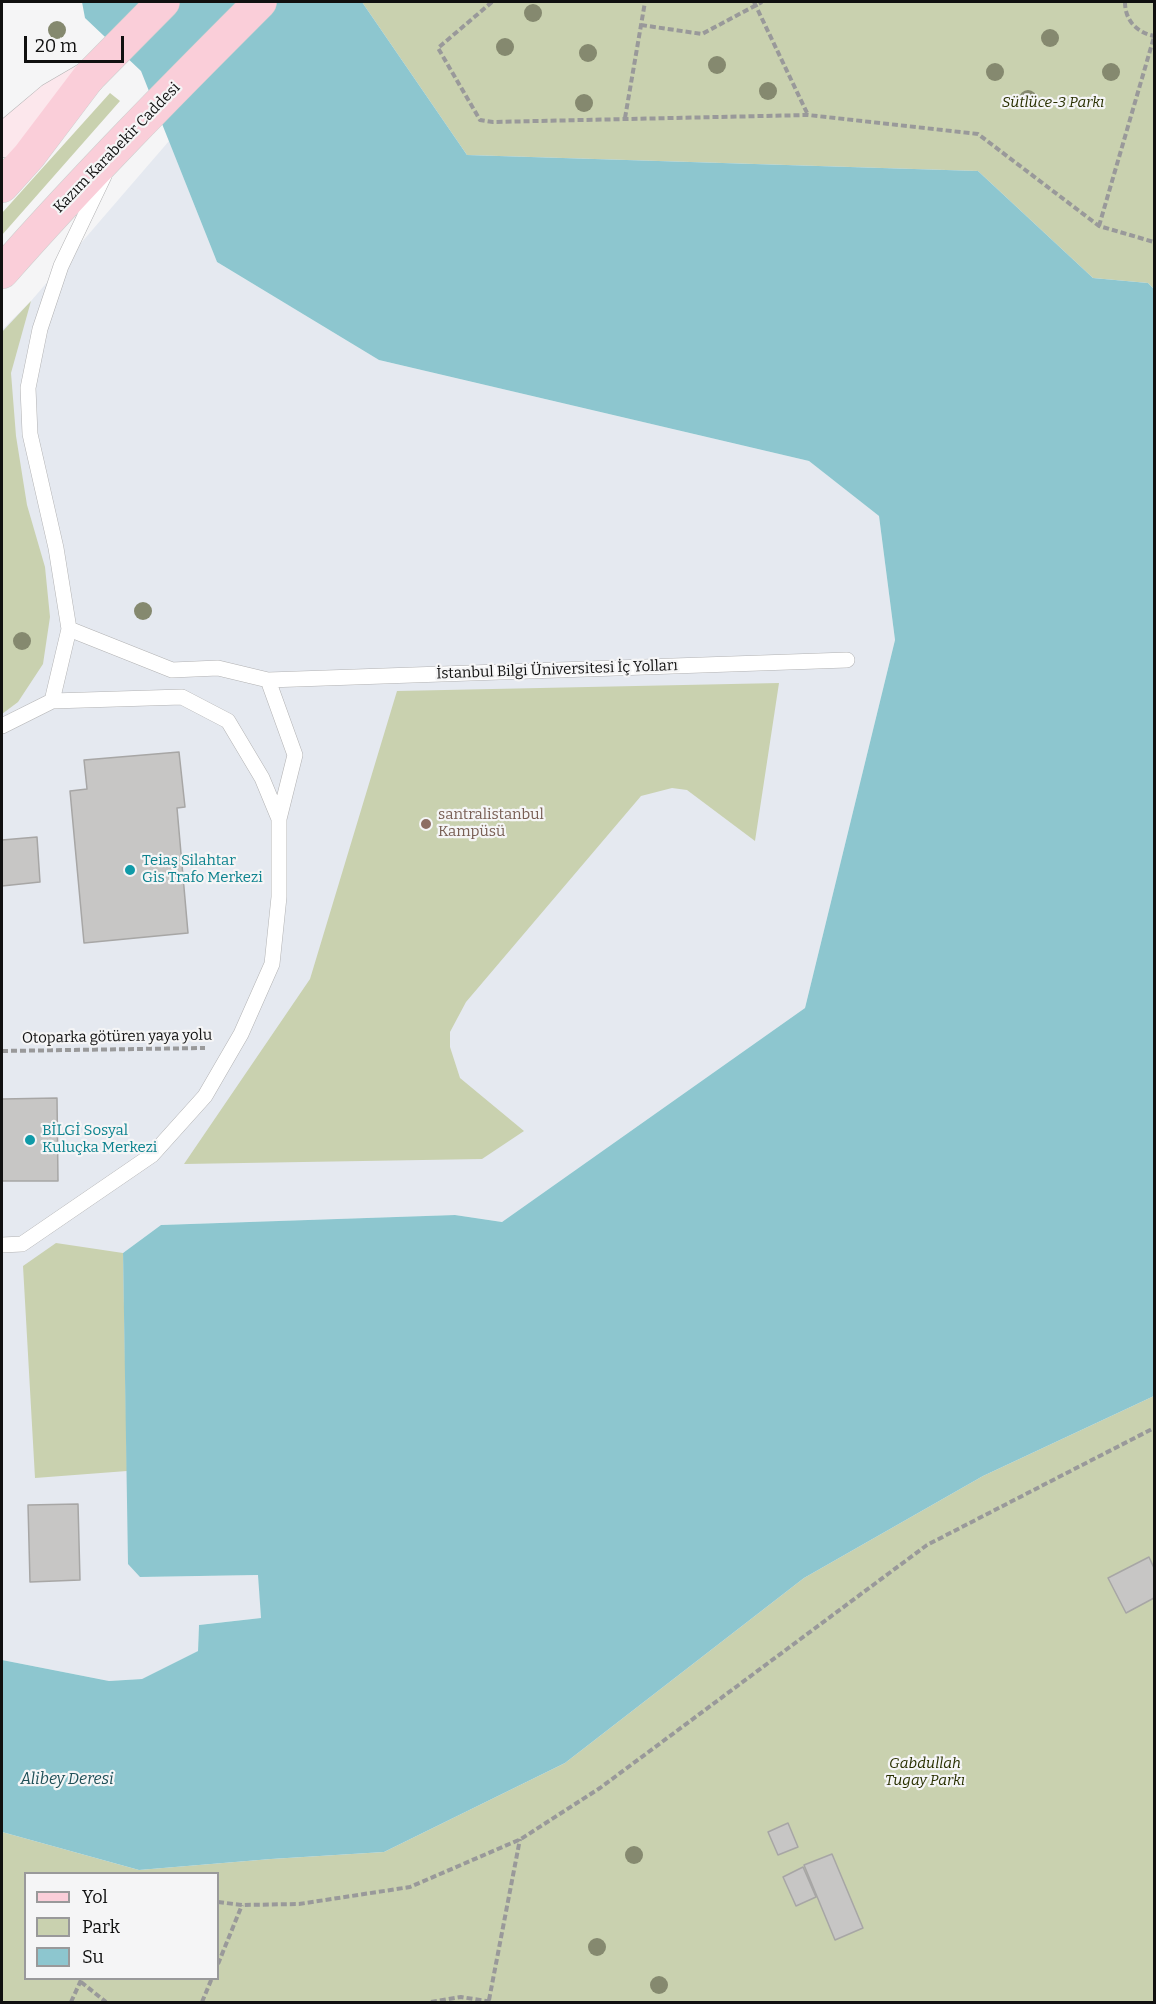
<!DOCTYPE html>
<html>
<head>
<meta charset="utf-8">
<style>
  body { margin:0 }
  #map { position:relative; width:1156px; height:2004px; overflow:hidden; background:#f5f5f6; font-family:Bitter,serif }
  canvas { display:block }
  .frame { position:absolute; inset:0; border:3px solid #101010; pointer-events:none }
  .legend { position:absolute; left:24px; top:1872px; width:195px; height:108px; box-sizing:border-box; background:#f5f5f6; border:2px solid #99999a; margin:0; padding:8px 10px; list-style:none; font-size:18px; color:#101010 }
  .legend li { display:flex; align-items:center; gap:12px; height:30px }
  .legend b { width:30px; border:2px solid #99999a }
  .scale { position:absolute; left:24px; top:36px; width:100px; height:27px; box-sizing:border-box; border:3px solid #101010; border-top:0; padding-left:8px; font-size:18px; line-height:21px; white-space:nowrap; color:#101010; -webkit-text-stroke:4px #f5f5f6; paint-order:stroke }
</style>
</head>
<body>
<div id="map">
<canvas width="1156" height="2004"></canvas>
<div class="frame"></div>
<ul class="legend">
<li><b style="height:8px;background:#faced9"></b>Yol</li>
<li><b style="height:16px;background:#c9d1af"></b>Park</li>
<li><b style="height:16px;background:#8dc6cf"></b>Su</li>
</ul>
<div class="scale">20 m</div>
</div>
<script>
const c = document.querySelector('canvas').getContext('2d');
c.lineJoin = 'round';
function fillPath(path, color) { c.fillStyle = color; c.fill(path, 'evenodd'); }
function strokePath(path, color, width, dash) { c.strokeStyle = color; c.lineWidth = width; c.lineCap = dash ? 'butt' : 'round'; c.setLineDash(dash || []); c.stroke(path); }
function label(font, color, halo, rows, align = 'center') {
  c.font = font + ' Bitter,serif'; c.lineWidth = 4.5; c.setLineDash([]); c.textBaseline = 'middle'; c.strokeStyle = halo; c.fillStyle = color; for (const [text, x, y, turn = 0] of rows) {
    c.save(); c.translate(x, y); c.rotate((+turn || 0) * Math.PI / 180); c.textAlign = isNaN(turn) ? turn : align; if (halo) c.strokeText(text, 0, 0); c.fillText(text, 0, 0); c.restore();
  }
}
fillPath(new Path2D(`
  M169,141L217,262L379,360L809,461L879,516L895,640L805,1008L502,1222L455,1215L161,1225L123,1253L140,1577L259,1575L261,1618L199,1625L198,1651L142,1679L109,1681L2,1660V330L31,301Z`), '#e5e9f0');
fillPath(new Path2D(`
  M362,2H1154V289L1148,283L1093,278L978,171L467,155Z
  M110,93L120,101L2,235V213Z
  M31,301L11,373L16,436L27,505L45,567L50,617L43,664L18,702L2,714V332Z
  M779,683L755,841L687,790L672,788L641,796L466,1002L450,1032V1047L460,1078L524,1131L482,1159L184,1164L310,979L397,691Z
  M56,1243L123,1253L127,1471L35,1478L23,1266Z
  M1154,1396V2002H2V1832L139,1870L271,1859L384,1852L565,1763L804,1578L983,1476ZM26,1874H218V1978H26Z`), '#c9d1af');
fillPath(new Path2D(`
  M82,2H362L467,155L978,171L1093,278L1148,283L1154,289V1396L983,1476L804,1578L565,1763L384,1852L271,1859L139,1870L2,1832V1660L109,1681L142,1679L198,1651L199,1625L261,1618L258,1575L140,1577L128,1564L123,1253L161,1225L455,1215L502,1222L805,1008L895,640L879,516L809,461L379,360L217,262L141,71L85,18Z`), '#8dc6cf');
const building = new Path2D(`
  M179,752L185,807L177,808L188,933L84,943L70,791L87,789L84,760Z
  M37,837L40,882L2,886V840Z
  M57,1098L58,1181H2V1099Z
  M78,1504L80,1580L30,1582L28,1505Z
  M1149,1557L1154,1568V1598L1126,1613L1108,1578Z
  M788,1823L798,1847L778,1855L768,1832Z
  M832,1854L863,1928L835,1940L804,1865Z
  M803,1867L816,1897L796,1906L783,1877Z`);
fillPath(building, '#c7c6c5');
strokePath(building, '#a7a6a5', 1.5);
const service = new Path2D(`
  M69,629L172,670L218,668L268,680L847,660
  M52,701L69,629L56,548L30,434L28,388L40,329L61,266L104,176
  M2,726L52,701L182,697L228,721L262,778L279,819
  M2,1245L22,1244L152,1155L205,1096L241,1034L272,964L279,897V819L295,755L268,680`);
const secondary = new Path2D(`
  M2,141L52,99L88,78`);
const primary = new Path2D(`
  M2,186L29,156L88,78L163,2
  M2,272C84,179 172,90 260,2`);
strokePath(service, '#b2b2b3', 16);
strokePath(secondary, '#b2b2b3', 34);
strokePath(primary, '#cfcfcf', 34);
strokePath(new Path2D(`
  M492,2L438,48L480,120L493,122L808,115L978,134L1099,226L1154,242
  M754,2L808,115
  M1125,2C1125,20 1136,32 1154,36
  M641,25L702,34L762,2
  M625,118L645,2
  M1099,226L1154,37
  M2,1051L205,1048
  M218,1902L242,1905L299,1904L410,1887L521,1839L600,1788L927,1545L1154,1428
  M218,1964L242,1905
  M81,1982L106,2002
  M489,2000L520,1839
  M71,2002L82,1978
  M202,2002L212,1978
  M431,2002L461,1997L493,2002`), '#99999a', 4, [6, 3]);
strokePath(service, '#fff', 15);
strokePath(secondary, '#fce7ec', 33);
strokePath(primary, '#faced9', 33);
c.fillStyle = '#85896f';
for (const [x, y] of [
  [533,13],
  [57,30],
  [1050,38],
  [505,47],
  [588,53],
  [717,65],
  [995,72],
  [1111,72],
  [768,91],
  [1028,99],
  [584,103],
  [143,611],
  [22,641],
  [634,1855],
  [597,1947],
  [659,1985]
]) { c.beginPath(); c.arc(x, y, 9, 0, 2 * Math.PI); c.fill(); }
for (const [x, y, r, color] of [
  [426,824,6,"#8d6e63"],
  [130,870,6,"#0f9aa8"],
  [30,1140,6,"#0f9aa8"]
]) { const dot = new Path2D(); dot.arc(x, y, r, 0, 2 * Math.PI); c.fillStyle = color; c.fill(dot); strokePath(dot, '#f5f5f6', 2); }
label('italic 15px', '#293000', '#f5f5f6', [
  ["Sütlüce-3 Parkı",1053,103],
  ["Gabdullah",925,1764],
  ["Tugay Parkı",925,1781]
]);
label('15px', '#101010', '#f5f5f6', [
  ["Kazım Karabekir Caddesi",117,148,-46],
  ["İstanbul Bilgi Üniversitesi İç Yolları",557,670,-2],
  ["Otoparka götüren yaya yolu",117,1037,-1]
]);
label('15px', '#785e54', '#f5f5f6', [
  ["santralistanbul",438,815],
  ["Kampüsü",438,832]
], 'left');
label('15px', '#0d838f', '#f5f5f6', [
  ["Teiaş Silahtar",142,861],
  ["Gis Trafo Merkezi",142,878],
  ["BİLGİ Sosyal",42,1131],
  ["Kuluçka Merkezi",42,1148]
], 'left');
label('italic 16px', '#1f5058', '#f5f5f6', [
  ["Alibey Deresi",67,1780]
]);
</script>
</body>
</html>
